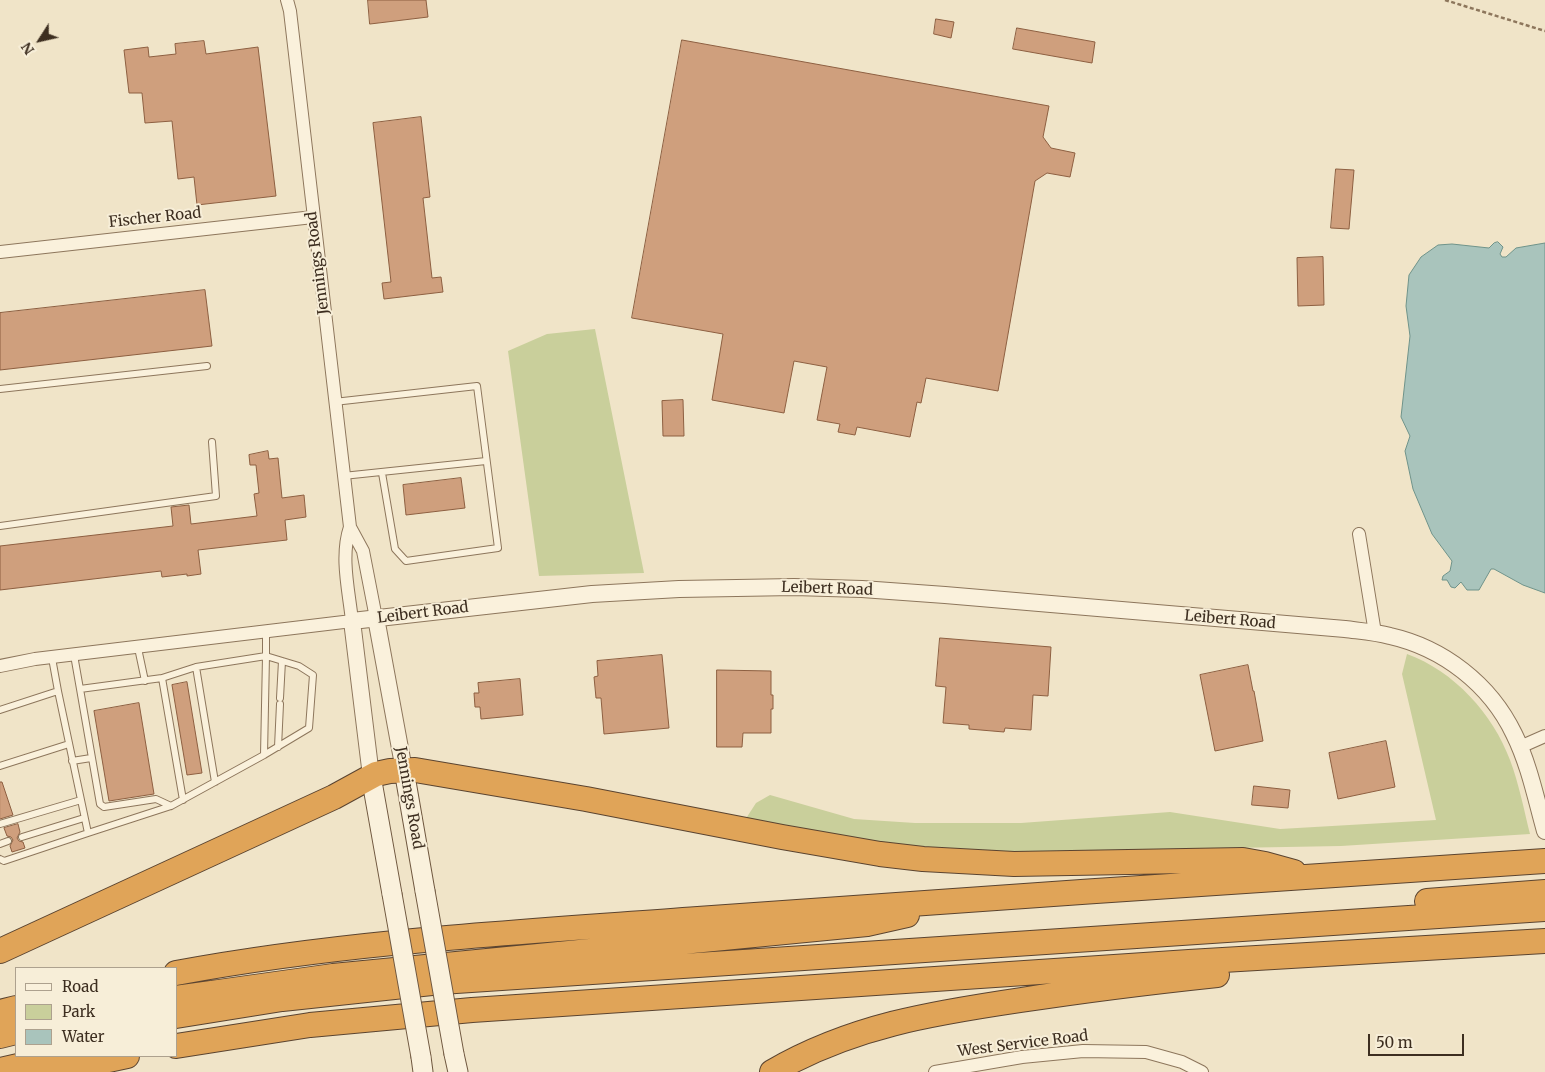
<!DOCTYPE html>
<html>
<head>
<meta charset="utf-8">
<style>
  body { margin:0 }
  #map { position:relative; width:1545px; height:1072px; overflow:hidden; background:#f0e4c8; font-family:Merriweather,serif }
  canvas { display:block }
  .legend { position:absolute; left:15px; top:967px; width:162px; height:90px; box-sizing:border-box; background:#f7eed8; border:1px solid #ada18e; margin:0; padding:6px 9px; list-style:none; font-size:15px; color:#3d2e20 }
  .legend li { display:flex; align-items:center; gap:10px; height:25px }
  .legend b { width:25px; border:1px solid #ada18e }
  .north { position:absolute; left:15px; top:15px; width:50px; height:50px; -webkit-text-stroke:4px #f7eed8; paint-order:stroke; rotate:235deg; font-size:14px; font-weight:700; line-height:20px; text-align:center; color:#3d2e20 }
  .north::after { content:''; display:block; margin:auto; width:18px; height:22px; background:#3d2e20; clip-path:polygon(50% 0,100% 100%,50% 72%,0 100%) }
  .scale { position:absolute; left:1368px; top:1034px; width:96px; height:22px; box-sizing:border-box; border:2px solid #3d2e20; border-top:0; padding-left:6px; font-size:15px; line-height:18px; white-space:nowrap; color:#3d2e20; -webkit-text-stroke:4px #f7eed8; paint-order:stroke }
</style>
</head>
<body>
<div id="map">
<canvas width="1545" height="1072"></canvas>
<ul class="legend">
<li><b style="height:6px;background:#faf1dc"></b>Road</li>
<li><b style="height:14px;background:#c9cf9b"></b>Park</li>
<li><b style="height:14px;background:#a9c4bc"></b>Water</li>
</ul>
<div class="north">N</div>
<div class="scale">50 m</div>
</div>
<script>
const c = document.querySelector('canvas').getContext('2d');
c.lineJoin = 'round';
function fillPath(path, color) { c.fillStyle = color; c.fill(path, 'evenodd'); }
function strokePath(path, color, width, dash) { c.strokeStyle = color; c.lineWidth = width; c.lineCap = dash ? 'butt' : 'round'; c.setLineDash(dash || []); c.stroke(path); }
function label(font, color, halo, rows, align = 'center') {
  c.font = font + ' Merriweather,serif'; c.lineWidth = 4; c.setLineDash([]); c.textBaseline = 'middle'; c.strokeStyle = halo; c.fillStyle = color; for (const [text, x, y, turn = 0] of rows) {
    c.save(); c.translate(x, y); c.rotate((+turn || 0) * Math.PI / 180); c.textAlign = isNaN(turn) ? turn : align; if (halo) c.strokeText(text, 0, 0); c.fillText(text, 0, 0); c.restore();
  }
}
fillPath(new Path2D(`
  M595,329L644,573L539,576L508,351L547,334Z
  M1407,654C1454,671 1493,714 1510,760C1519,784 1524,810 1530,834L1341,846L1008,852L933,849L881,843L745,820L756,803L770,795L854,819L915,823H1021L1170,812L1280,829L1436,820L1402,674Z`), '#c9cf9b');
const water = new Path2D(`
  M1498,242L1503,247L1500,254L1502,257H1506L1516,248L1545,243V593L1523,585L1494,569H1491L1479,590H1467L1461,582L1455,588L1451,587L1447,580H1442L1443,576L1450,571L1452,561L1432,534L1413,489L1405,451L1410,436L1401,417L1410,336L1406,306L1409,275L1421,257L1438,245L1452,244L1489,248L1494,243Z`);
fillPath(water, '#a9c4bc');
strokePath(water, '#6f938a', 1);
const building = new Path2D(`
  M368,0H426L428,17L370,24Z
  M936,19L954,22L951,38L934,34Z
  M1017,28L1095,42L1092,63L1013,49Z
  M682,40L1049,106L1043,137L1051,148L1075,153L1070,177L1047,173L1035,181L998,391L926,378L921,403L917,402L910,437L857,427L855,435L838,432L840,424L817,420L827,367L794,361L784,413L712,400L723,334L632,318Z
  M204,41L206,54L258,47L276,196L197,205L194,177L178,179L172,121L145,123L142,93H129L124,50L148,47L149,57L176,54L175,44Z
  M421,117L430,197L423,198L432,278L441,277L443,292L384,299L382,283L391,282L373,123Z
  M1336,169L1354,170L1349,229L1331,228Z
  M1323,257L1324,305L1298,306L1297,258Z
  M205,290L212,346L0,370V313Z
  M683,400L684,436H663L662,401Z
  M268,451L269,459L278,458L282,498L304,495L306,517L285,520L287,540L198,550L201,574L187,576V574L162,577L161,571L0,590V546L173,526L171,507L189,505L191,524L257,516L254,494L259,493L256,465H250L249,455Z
  M461,478L465,508L406,515L403,485Z
  M940,638L1051,647L1048,696L1033,695L1031,730L1005,728L1004,732L969,729V725L943,723L946,687L936,686Z
  M662,655L669,728L604,734L601,698H596L594,677L598,676L597,661Z
  M1248,665L1253,691H1254L1263,741L1215,751L1200,675Z
  M717,670L771,671V695H773V709H771V733H743L742,747H717Z
  M520,679L523,715L481,719L480,707H475L474,693H479L478,683Z
  M187,682L202,773L187,775L172,685Z
  M139,703L154,794L109,801L94,711Z
  M1386,741L1395,787L1338,799L1329,753Z
  M0,782H2L13,815L0,819Z
  M1254,786L1290,790L1288,808L1252,805Z
  M18,824L20,832L17,838L19,841L23,842L25,848L12,852L10,846L13,840L11,837L7,836L4,828Z`);
fillPath(building, '#cf9f7d');
strokePath(building, '#8d5f41', 1);
const service = new Path2D(`
  M0,389L207,366
  M334,402L477,386L498,548L406,561L395,549L382,473
  M343,476L486,461
  M0,526L216,496L212,442
  M138,648L145,681
  M74,655L80,689L162,678L196,667L266,656V632
  M196,667L215,782
  M162,678L183,800
  M80,689L100,804L104,807L156,799L171,806
  M280,698L282,661
  M0,710L58,691L52,658
  M278,747L280,704
  M72,761L91,758
  M0,766L69,744
  M0,824L81,800
  M88,833L171,806L264,755L309,728L313,675L299,666L266,656L264,755
  M22,837L84,818
  M0,844L8,841
  M0,859L4,861L88,833L58,691`);
const minor = new Path2D(`
  M0,252L313,217
  M350,527L363,551L376,618
  M1359,534L1375,633
  M0,666L35,659L352,621C349,591 340,557 350,527L290,11L287,0
  M1520,747L1545,736
  M935,1072L1022,1057L1083,1051L1146,1052L1182,1062L1202,1072`);
const tertiary = new Path2D(`
  M376,618L404,770
  M371,776L352,621L592,594L679,589L794,587L862,589L945,595L1345,629C1360,631 1375,632 1390,636C1443,648 1490,684 1514,734C1529,764 1536,799 1545,831`);
const secondary = new Path2D(`
  M404,770L425,891
  M371,776L392,894
  M454,1054L458,1072
  M421,1057L423,1072`);
const motorway = new Path2D(`
  M1427,901L1545,892
  M0,951L334,797L376,774L390,771L415,770L586,799L782,837L880,854L923,859L1014,864L1243,860L1265,864L1294,872
  M521,958L571,959
  M176,973C348,941 524,932 698,919C980,898 1263,880 1545,861
  M176,998L333,976L867,924L907,915
  M0,1012L16,1008
  M176,1016L282,999L441,982L1545,909
  M0,1036L16,1032
  M176,1046L310,1025L472,1010L1189,962L1545,941
  M0,1070L62,1056
  M53,1072L127,1056
  M772,1072C851,1026 933,1013 1021,1000C1086,990 1151,982 1217,975`);
strokePath(service, '#8d765c', 8);
strokePath(minor, '#8d765c', 14);
strokePath(tertiary, '#8d765c', 18);
strokePath(secondary, '#6f573f', 21);
strokePath(motorway, '#5b4430', 26);
strokePath(new Path2D(`
  M1445,0L1545,31`), '#8d765c', 2.5, [4, 2.5]);
strokePath(service, '#faf1dc', 6);
strokePath(minor, '#faf1dc', 12);
strokePath(tertiary, '#faf1dc', 16);
strokePath(secondary, '#faf1dc', 19);
strokePath(motorway, '#e0a458', 24);
const secondaryBridge = new Path2D(`
  M425,891L454,1054
  M392,894L421,1057`);
strokePath(secondaryBridge, '#6f573f', 21, []);
strokePath(secondaryBridge, '#faf1dc', 19);
label('15px', '#3d2e20', '#f7eed8', [
  ["Fischer Road",155,218,-6],
  ["Jennings Road",318,263,-97],
  ["Leibert Road",827,589,2],
  ["Leibert Road",423,613,-7],
  ["Leibert Road",1230,620,5],
  ["Jennings Road",409,798,80],
  ["West Service Road",1023,1044,-7]
]);
</script>
</body>
</html>
